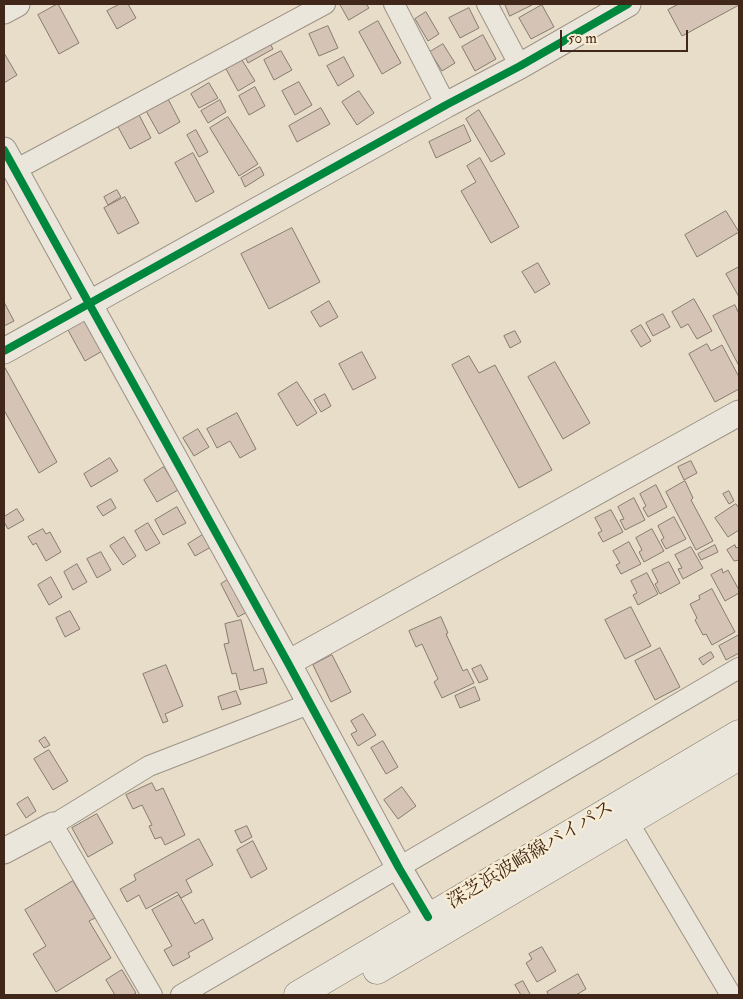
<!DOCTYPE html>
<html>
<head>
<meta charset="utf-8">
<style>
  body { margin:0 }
  #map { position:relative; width:743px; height:999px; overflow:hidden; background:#e7ddc8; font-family:"IM FELL Double Pica",serif }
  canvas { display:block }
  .frame { position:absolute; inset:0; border:5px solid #412719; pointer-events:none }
  .scale { position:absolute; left:560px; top:30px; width:128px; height:22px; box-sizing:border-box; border:2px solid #412719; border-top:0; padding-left:6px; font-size:15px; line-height:18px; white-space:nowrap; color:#412719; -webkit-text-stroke:4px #f8ecd3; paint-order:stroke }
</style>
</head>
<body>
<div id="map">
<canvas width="743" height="999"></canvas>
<div class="frame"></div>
<div class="scale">50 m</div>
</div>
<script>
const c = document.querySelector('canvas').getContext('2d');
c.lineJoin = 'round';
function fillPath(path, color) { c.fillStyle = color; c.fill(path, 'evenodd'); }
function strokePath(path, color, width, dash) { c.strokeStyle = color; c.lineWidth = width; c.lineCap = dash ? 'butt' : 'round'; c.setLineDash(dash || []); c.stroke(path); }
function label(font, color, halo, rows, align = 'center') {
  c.font = font + ' "IM FELL Double Pica","Noto Serif JP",serif'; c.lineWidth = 4.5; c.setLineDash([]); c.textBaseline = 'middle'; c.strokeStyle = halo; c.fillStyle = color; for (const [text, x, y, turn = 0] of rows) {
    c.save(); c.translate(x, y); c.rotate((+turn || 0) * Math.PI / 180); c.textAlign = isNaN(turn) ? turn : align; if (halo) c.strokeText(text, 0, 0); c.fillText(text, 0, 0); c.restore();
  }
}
const building = new Path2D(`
  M58,4L79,43L59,54L38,15Z
  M120,4H128L136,18L117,29L107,11Z
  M340,4H366L369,8L349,20Z
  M505,4H532V5L510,16Z
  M679,4H739V5L682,36L668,10Z
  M542,5L554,27L531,39L519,18Z
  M469,8L479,28L460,38L449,18Z
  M426,12L439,34L428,41L415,19Z
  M378,21L401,63L382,74L359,32Z
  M328,26L338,48L319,56L309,34Z
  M483,35L496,59L475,71L462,47Z
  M267,38L273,49L248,63L242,51Z
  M443,44L455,63L442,71L430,52Z
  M281,51L292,70L274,80L264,60Z
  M4,53L17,75L4,83Z
  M344,57L354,76L338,86L327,66Z
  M242,60L255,81L238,91L226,69Z
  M299,82L312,105L295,115L282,91Z
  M209,83L218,98L199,108L191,94Z
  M255,87L265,106L249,115L239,96Z
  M359,91L374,113L357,125L342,102Z
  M167,97L180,122L159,134L145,109Z
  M220,100L226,112L208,123L201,111Z
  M321,108L330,124L297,142L289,126Z
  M479,110L505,154L491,162L466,119Z
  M137,111L151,138L130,149L116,123Z
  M228,117L258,164L239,176L210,128Z
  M464,125L471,141L436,158L429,142Z
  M196,130L208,152L199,157L187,135Z
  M193,153L214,192L196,202L175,163Z
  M480,158L519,227L491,243L461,191L476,182L467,166Z
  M260,167L264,175L245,187L241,178Z
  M117,190L121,197L108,205L104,197Z
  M125,197L139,223L118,234L104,208Z
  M726,211L739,232L697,257L685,235Z
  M292,228L320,282L269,309L241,254Z
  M538,263L550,284L535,293L522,272Z
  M739,267V297L726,274Z
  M694,299L712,331L697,339L688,324L681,328L672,312Z
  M329,301L338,317L320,327L311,312Z
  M4,302L14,321L4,326Z
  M735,305L739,314V366L713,316Z
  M663,314L670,327L653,336L646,323Z
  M87,319L104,350L85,361L68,330Z
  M641,325L651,341L641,347L631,331Z
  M515,331L521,342L510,348L504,336Z
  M707,344L711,351L722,345L739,377V389L715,402L689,354Z
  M362,352L376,378L353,390L339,364Z
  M469,356L479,373L495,365L552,470L519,488L452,365Z
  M555,362L590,423L563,439L528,377Z
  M4,366L57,462L39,473L4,410Z
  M297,382L317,413L297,426L278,394Z
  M325,394L331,406L321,412L314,400Z
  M237,413L256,449L240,458L230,441L217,448L207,429Z
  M198,429L209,447L194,456L183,438Z
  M110,458L118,471L91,487L84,474Z
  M691,461L697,473L684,480L678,467Z
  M164,467L178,490L157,502L144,480Z
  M685,481L693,498L691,500L713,541L696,550L666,492Z
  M656,485L667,507L648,517L643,508L646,506L640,494Z
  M729,491L734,501L729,504L723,494Z
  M634,498L645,520L625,530L620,520L624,519L618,507Z
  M111,499L116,508L103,516L97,507Z
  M736,504L739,508V530L728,537L715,518Z
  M177,507L186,523L163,535L155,520Z
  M17,509L24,520L8,529L4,522V517Z
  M611,510L623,532L603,542L598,533L602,531L595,518Z
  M674,517L686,539L666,549L661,540L664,538L658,526Z
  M148,523L160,543L146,551L135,531Z
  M43,529L46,534L50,532L61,552L46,561L36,543L33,545L28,537Z
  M652,529L664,551L644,562L639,552L642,550L636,538Z
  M204,534L211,547L195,556L188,544Z
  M124,537L136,556L123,565L110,546Z
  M629,542L641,564L621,574L616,565L620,563L613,551Z
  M715,545L718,552L701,560L698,554Z
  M735,545L736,548L739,547V560L734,561L727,550Z
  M691,547L703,568L683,579L678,569L682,568L675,555Z
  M101,552L111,570L97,578L87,559Z
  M669,562L680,583L660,594L655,584L658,582L652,570Z
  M77,564L87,582L73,590L64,572Z
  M722,569L723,573L728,570L739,590V593L725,601L711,575Z
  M647,573L658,594L638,605L633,595L637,593L631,581Z
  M51,577L62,597L49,605L38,585Z
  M229,579L247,612L238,617L221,584Z
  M712,589L735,632L712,645L706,634L703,635L695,620L697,618L690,604L700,599L699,596Z
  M631,607L651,646L625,659L605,620Z
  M70,611L80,629L65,637L56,618Z
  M441,617L448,633L446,634L463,671L467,669L474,683L442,698L434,682L438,679L422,644L416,647L409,631Z
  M241,620L254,671L263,668L267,683L240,690L236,673L232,674L224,644L229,643L225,624Z
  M739,635V653L726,660L719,646Z
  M660,648L680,687L655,700L635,661Z
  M711,652L714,657L703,665L699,659Z
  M332,655L351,692L331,702L313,665Z
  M166,665L183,706L165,714L168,721L163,723L143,674Z
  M481,665L488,679L479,683L472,669Z
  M475,687L480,700L460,708L455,696Z
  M236,691L241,704L222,710L218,697Z
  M363,714L376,735L358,746L351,734L357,731L351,721Z
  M45,737L50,745L44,748L39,741Z
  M383,741L398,767L386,774L371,748Z
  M49,750L68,781L53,790L34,759Z
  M152,783L156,791L163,788L185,835L165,845L161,837L155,839L149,826L152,825L142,805L133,809L126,795Z
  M402,787L416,806L398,819L384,800Z
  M28,797L36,811L26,818L17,804Z
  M97,814L113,843L88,857L72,828Z
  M247,826L252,837L241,843L235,831Z
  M199,839L213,865L186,880L192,892L181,898L177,892L146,909L139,895L127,902L120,889L136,880L134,875Z
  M253,841L267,869L251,878L237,850Z
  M73,881L95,918L89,921L111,958L56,992L33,954L46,946L25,910Z
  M179,895L195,924L203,919L213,939L188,953L190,957L173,966L164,950L172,946L152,910Z
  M542,947L556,971L537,982L526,963L532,959L529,954Z
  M122,970L136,993L133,995H115L106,980Z
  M578,974L586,989L576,995H549L547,992Z
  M523,981L530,994L528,995H521L515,985Z`);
fillPath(building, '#d5c4b5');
strokePath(building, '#857b6f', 1);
const minor = new Path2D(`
  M394,4L446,105
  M487,4L520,66
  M15,170L325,4
  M621,810L731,995
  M152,995L53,825L149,766L309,704
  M181,995L739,668`);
const tertiary = new Path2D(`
  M4,11L17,4
  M4,150L288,663L399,868L428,917
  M4,351L446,105L520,66L628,4
  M288,663L739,413
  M4,851L53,825`);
const secondary = new Path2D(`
  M377,970L739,756
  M298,995L739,734`);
strokePath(minor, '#9d9386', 22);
strokePath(tertiary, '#9d9386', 27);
strokePath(secondary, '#857b6f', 29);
strokePath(minor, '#ebe6dc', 20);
strokePath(tertiary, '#ebe6dc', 25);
strokePath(secondary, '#ebe6dc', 28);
strokePath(new Path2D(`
  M4,150L288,663L399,868L428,917
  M4,351L446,105L520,66L628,4`), '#00873e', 8);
label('19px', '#412719', '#f8ecd3', [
  ["深芝浜波崎線バイパス",531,856,-31]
]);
</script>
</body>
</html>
